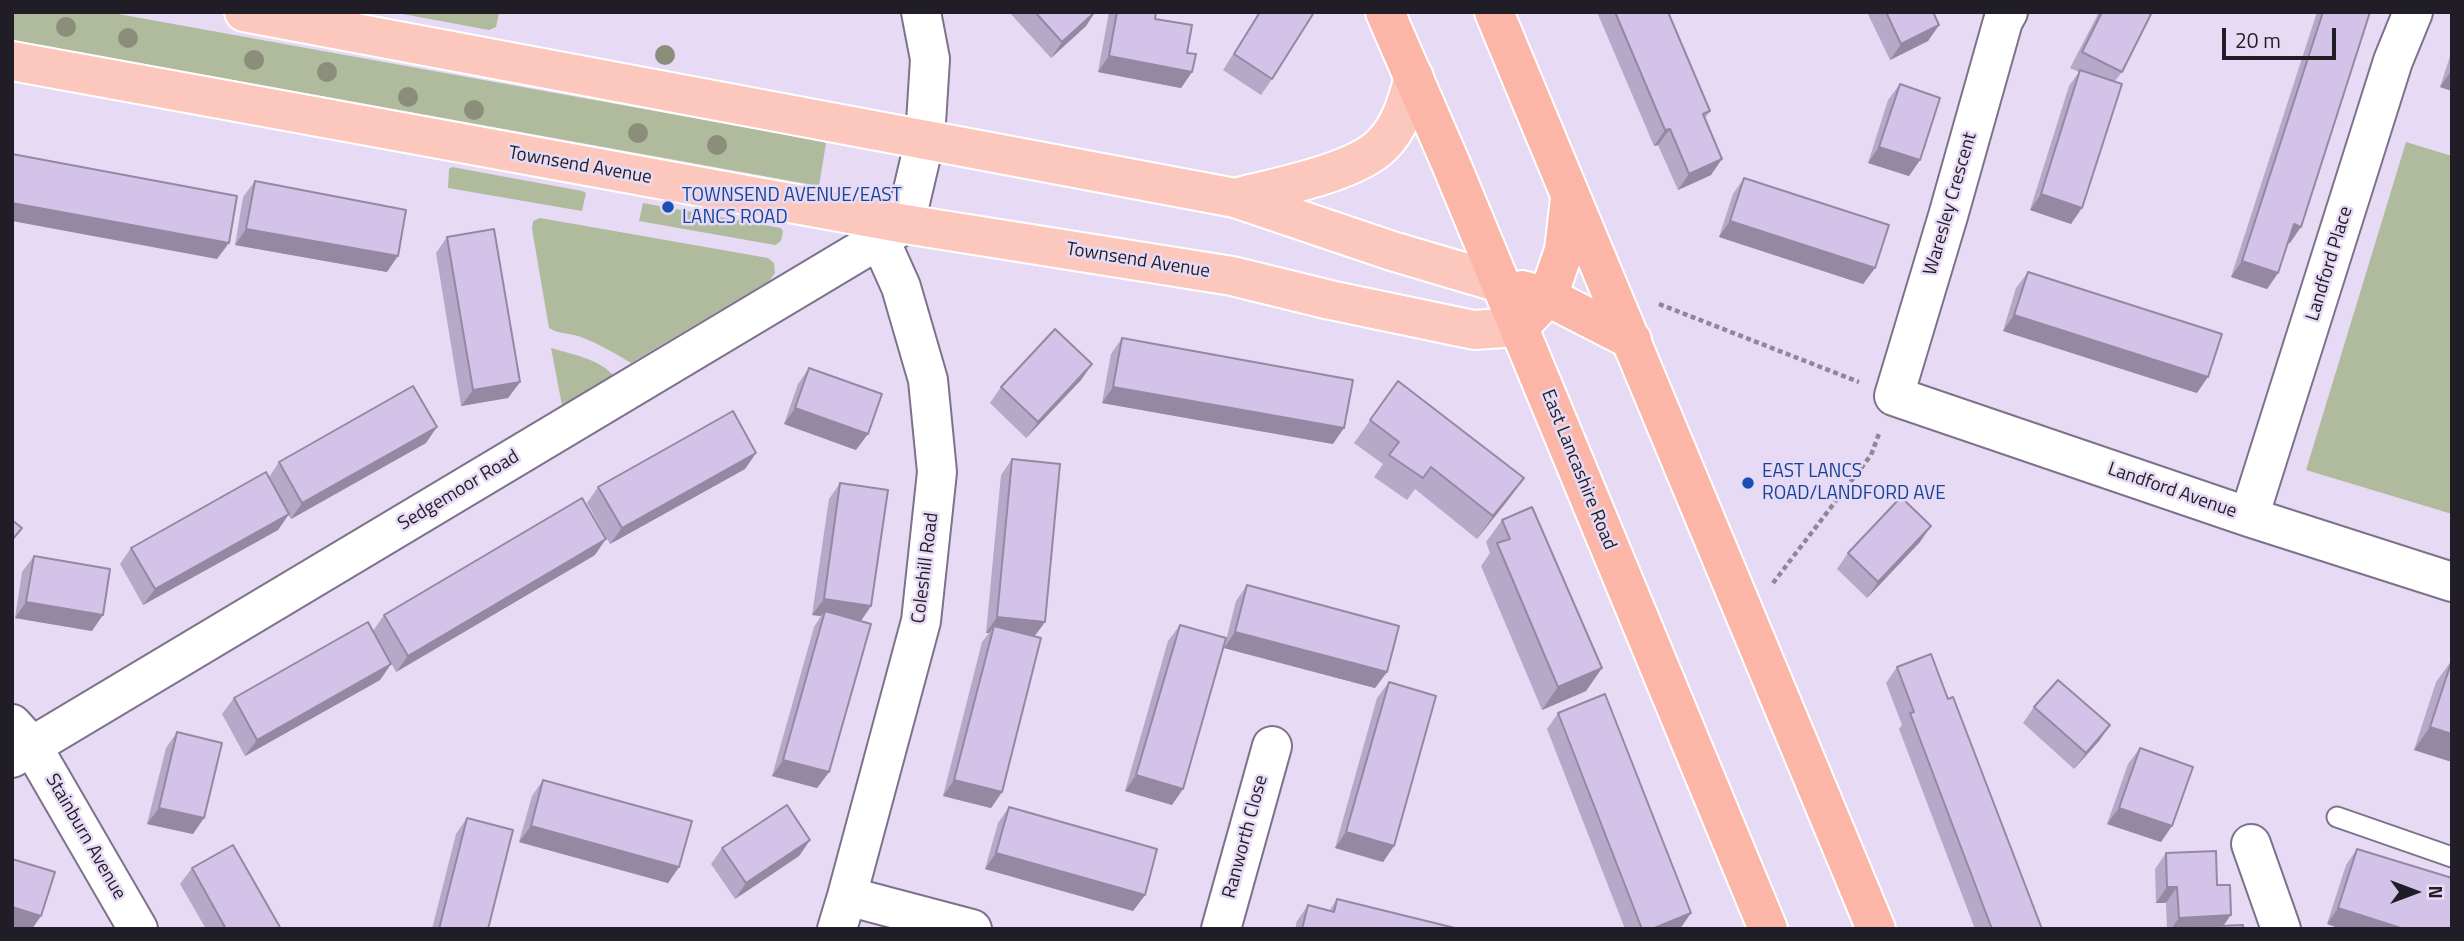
<!DOCTYPE html>
<html>
<head>
<meta charset="utf-8">
<style>
  body { margin:0 }
  #map { position:relative; width:2464px; height:941px; overflow:hidden; background:#e7daf5; font-family:"Titillium Web",sans-serif }
  canvas { display:block }
  .frame { position:absolute; inset:0; border:14px solid #211d26; pointer-events:none }
  .north { position:absolute; left:2380px; top:857px; width:70px; height:70px; -webkit-text-stroke:5px #e7daf5; paint-order:stroke; rotate:90deg; font-size:19px; font-weight:700; line-height:28px; text-align:center; color:#211d26 }
  .north::after { content:''; display:block; margin:auto; width:24px; height:32px; background:#211d26; clip-path:polygon(50% 0,100% 100%,50% 72%,0 100%) }
  .scale { position:absolute; left:2222px; top:28px; width:114px; height:32px; box-sizing:border-box; border:4px solid #211d26; border-top:0; padding-left:9px; font-size:21px; line-height:24px; white-space:nowrap; color:#211d26; -webkit-text-stroke:5px #e7daf5; paint-order:stroke }
</style>
</head>
<body>
<div id="map">
<canvas width="2464" height="941"></canvas>
<div class="frame"></div>
<div class="north">N</div>
<div class="scale">20 m</div>
</div>
<script>
const c = document.querySelector('canvas').getContext('2d');
c.lineJoin = 'round';
function fillPath(path, color) { c.fillStyle = color; c.fill(path, 'evenodd'); }
function strokePath(path, color, width, dash) { c.strokeStyle = color; c.lineWidth = width; c.lineCap = dash ? 'butt' : 'round'; c.setLineDash(dash || []); c.stroke(path); }
function label(font, color, halo, rows, align = 'center') {
  c.font = font + ' "Titillium Web",sans-serif'; c.lineWidth = 5; c.setLineDash([]); c.textBaseline = 'middle'; c.strokeStyle = halo; c.fillStyle = color; for (const [text, x, y, turn = 0] of rows) {
    c.save(); c.translate(x, y); c.rotate((+turn || 0) * Math.PI / 180); c.textAlign = isNaN(turn) ? turn : align; if (halo) c.strokeText(text, 0, 0); c.fillText(text, 0, 0); c.restore();
  }
}
fillPath(new Path2D(`
  M12,12H107L821,141L826,143L819,186L12,40Z
  M392,12H497L499,13L496,27L489,30Z
  M2406,142L2452,156V514L2306,470Z
  M452,167L582,191L586,193L582,211L448,188L449,169Z
  M643,203L781,228L783,231C782,238 782,242 775,245L639,221Z
  M540,218L768,258L774,263L775,273L769,281L631,363C615,353 599,344 581,337C570,333 559,334 549,328L532,229L533,221Z
  M551,348C571,354 599,359 613,375L562,405Z`), '#afbb9c');
const service = new Path2D(`
  M2337,817L2452,857`);
const minor = new Path2D(`
  M2008,12L2003,21L1948,216L1894,396L2249,517L2452,582
  M2249,517L2393,61L2413,12
  M12,724L32,746L138,929
  M12,758L905,224L925,139L930,59L921,12
  M2251,844L2281,929
  M847,896L921,621L937,472L928,380L901,287L880,240
  M837,929L847,896L972,929
  M1221,929L1272,746`);
const primary = new Path2D(`
  M244,12L1235,198L1392,251L1500,283
  M12,61L905,224L1232,276L1330,300L1474,330L1519,327
  M1235,198C1273,188 1355,173 1382,145C1401,126 1407,102 1414,77`);
const trunk = new Path2D(`
  M1385,12L1451,164L1768,929
  M1494,12L1876,929
  M1522,290L1548,297L1632,340
  M1519,327L1548,297L1564,250L1570,199`);
strokePath(service, '#7d728a', 23);
strokePath(minor, '#7d728a', 42);
strokePath(primary, '#fff', 42);
strokePath(trunk, '#fff', 42);
strokePath(new Path2D(`
  M1659,304L1859,382
  M1773,583L1871,455L1880,431`), '#8f8699', 4.5, [5, 3.5]);
strokePath(service, '#fff', 19);
strokePath(minor, '#fff', 38);
strokePath(primary, '#fcc8be', 38);
strokePath(trunk, '#fbb6a8', 38);
c.fillStyle = '#8a8e7b';
for (const [x, y] of [
  [66,27],
  [128,38],
  [665,55],
  [254,60],
  [327,72],
  [408,97],
  [474,110],
  [638,133],
  [717,145]
]) { c.beginPath(); c.arc(x, y, 10, 0, 2 * Math.PI); c.fill(); }
fillPath(new Path2D(`
  M1009,12H1095L1086,26L1051,58Z
  M1109,12H1156L1155,19L1187,53L1192,72L1181,88L1098,72Z
  M1260,12H1310L1272,79L1261,95L1223,70Z
  M1597,12H1668L1710,111L1705,118L1711,175L1678,190L1658,145L1654,146Z
  M1867,12H1933L1939,25L1928,41L1890,60Z
  M2099,12H2152L2122,72L2115,81L2071,224L2030,210L2069,86L2079,72L2070,68Z
  M2317,12H2370L2290,243L2288,242L2278,273L2267,289L2231,277Z
  M2452,50V91L2440,87Z
  M1900,84L1920,160L1909,176L1868,163L1888,100Z
  M1744,178L1875,268L1863,284L1719,237L1733,194Z
  M255,181L387,272L235,245L243,197Z
  M447,237L520,382L508,398L461,406L436,253Z
  M2028,272L2197,393L2003,331L2016,288Z
  M1122,338L1333,444L1102,403L1111,354Z
  M1092,364L1081,380L1026,438L990,403L1001,387Z
  M809,368L856,450L784,424L798,384Z
  M1398,381L1524,478L1508,500L1477,539L1415,489L1407,500L1374,477L1383,464L1354,443Z
  M426,443L291,519L288,515L278,530L143,605L120,564L131,548L269,477L279,462Z
  M756,453L745,469L610,544L587,503L598,487Z
  M1012,459L1045,622L1034,637L1002,792L991,808L943,796L982,642L989,633H986L1001,475Z
  M840,483L871,606L861,621L829,772L817,788L772,776L814,627L821,616L812,615L829,499Z
  M1502,520L1602,668L1586,691L1542,710L1481,566L1490,553L1486,542Z
  M1920,542L1867,598L1837,569L1848,553Z
  M595,555L396,672L377,638L391,664L380,680L245,756L222,714L234,698L373,631L384,615Z
  M34,556L92,631L15,618L22,572Z
  M1247,585L1387,672L1375,688L1224,648L1236,601Z
  M1180,625L1172,805L1125,791L1168,641Z
  M2452,660V762L2414,750L2436,682Z
  M1897,667L1948,699L2042,929H1975L1899,729L1902,725L1886,683Z
  M1389,682L1394,846L1383,862L1335,848L1377,698Z
  M2034,707L2110,725L2099,741L2074,769L2023,723Z
  M1558,713L1680,929H1625L1547,729Z
  M177,732L193,834L147,824L166,748Z
  M2140,748L2161,842L2107,824L2128,764Z
  M543,780L679,867L668,883L519,842L532,796Z
  M1009,807L1145,895L1133,911L985,869L998,823Z
  M467,818L488,929H432L456,834Z
  M810,840L799,856L735,899L711,864L722,848Z
  M2357,849L2452,878L2327,924L2346,865Z
  M2166,853L2217,885L2223,926L2243,929H2167L2166,903H2156L2155,869Z
  M192,868L281,929H206L180,884Z
  M1337,899L1459,929H1295L1297,921L1308,905L1329,911Z`), '#b5a8c8');
fillPath(new Path2D(`
  M1095,12L1086,26L1051,58L1062,42Z
  M1939,25L1928,41L1890,60L1901,44Z
  M1109,56L1192,72L1181,88L1098,72Z
  M2451,71H2452V91L2440,87Z
  M1670,129L1658,145L1654,146L1665,130Z
  M1879,147L1920,160L1909,176L1868,163Z
  M1722,159L1711,175L1678,190L1689,174Z
  M2041,194L2082,208L2071,224L2030,210Z
  M12,203L229,243L217,259L12,221Z
  M1730,221L1875,268L1863,284L1719,237Z
  M2294,224L2301,227L2290,243L2283,240Z
  M246,229L398,256L387,272L235,245Z
  M2242,261L2278,273L2267,289L2231,277Z
  M2014,315L2208,377L2197,393L2003,331Z
  M1092,364L1081,380L1026,438L1038,422Z
  M520,382L508,398L461,406L473,390Z
  M1113,387L1344,428L1333,444L1102,403Z
  M795,408L868,434L856,450L784,424Z
  M437,427L426,443L291,519L302,503Z
  M756,453L745,469L610,544L622,528Z
  M1524,478L1508,500L1477,539L1493,516Z
  M289,514L278,530L143,605L155,589Z
  M1931,526L1920,542L1867,598L1878,582Z
  M606,539L595,555L396,672L408,656Z
  M824,599L871,606L860,622L825,611L821,616L812,615Z
  M26,602L103,615L92,631L15,618Z
  M997,617L1045,622L1033,638L994,626L989,633H986Z
  M1235,632L1387,672L1375,688L1224,648Z
  M391,664L380,680L245,756L257,740Z
  M1602,668L1586,691L1542,710L1558,687Z
  M2110,725L2099,741L2074,769L2086,753Z
  M2430,727L2452,734V762L2414,750Z
  M783,760L829,772L817,788L772,776Z
  M1136,775L1183,789L1172,805L1125,791Z
  M954,780L1002,792L991,808L943,796Z
  M159,808L204,818L193,834L147,824Z
  M2119,808L2172,826L2161,842L2107,824Z
  M531,826L679,867L668,883L519,842Z
  M1346,832L1394,846L1383,862L1335,848Z
  M810,840L799,856L735,899L746,883Z
  M996,853L1145,895L1133,911L985,869Z
  M2167,887H2177L2166,903H2156Z
  M12,907L41,916L32,929H19L12,927Z
  M2338,908L2404,929H2341L2327,924Z
  M1691,913L1680,929H1652Z
  M2231,915L2221,929L2193,927L2192,929H2171L2179,918Z`), '#9488a2');
const building = new Path2D(`
  M1035,12H1095L1062,42Z
  M1117,12H1156L1155,19L1192,25L1187,53L1196,54L1192,72L1109,56Z
  M1260,12H1310L1313,14L1272,79L1234,54Z
  M1615,12H1668L1710,111L1703,114L1722,159L1689,174L1670,129L1665,130Z
  M1886,12H1933L1939,25L1901,44Z
  M2102,12H2152L2122,72L2082,52Z
  M2323,12H2370L2301,227L2294,224L2278,273L2242,261Z
  M2080,70L2122,84L2082,208L2041,194Z
  M1900,84L1940,98L1920,160L1879,147Z
  M12,154L237,196L229,243L12,203Z
  M1744,178L1889,225L1875,268L1730,221Z
  M255,181L406,210L398,256L246,229Z
  M494,229L520,382L473,390L447,237Z
  M2028,272L2222,334L2208,377L2014,315Z
  M1055,329L1092,364L1038,422L1001,387Z
  M1122,338L1353,380L1344,428L1113,387Z
  M809,368L882,394L868,434L795,408Z
  M1398,381L1524,478L1493,516L1431,467L1423,478L1389,455L1399,442L1370,420Z
  M413,386L437,427L302,503L279,462Z
  M733,411L756,453L622,528L598,487Z
  M1012,459L1060,464L1045,622L997,617Z
  M266,472L289,514L155,589L131,548Z
  M840,483L888,490L871,606L824,599Z
  M1901,497L1931,526L1878,582L1848,553Z
  M582,498L606,539L408,656L384,615Z
  M1532,507L1602,668L1558,687L1497,543L1510,539L1502,520Z
  M12,520L22,528L12,540Z
  M34,556L110,569L103,615L26,602Z
  M1247,585L1399,626L1387,672L1235,632Z
  M825,611L871,624L829,772L783,760Z
  M368,622L391,664L257,740L234,698Z
  M1180,625L1226,638L1183,789L1136,775Z
  M994,626L1041,638L1002,792L954,780Z
  M1931,654L1948,699L1953,697L2042,929H1992L1910,713L1914,712L1897,667Z
  M2452,660V734L2430,727Z
  M2058,680L2110,725L2086,753L2034,707Z
  M1389,682L1436,696L1394,846L1346,832Z
  M1605,694L1691,913L1652,929H1642L1558,713Z
  M177,732L222,743L204,818L159,808Z
  M2140,748L2193,767L2172,826L2119,808Z
  M543,780L692,821L679,867L531,826Z
  M787,805L810,840L746,883L722,848Z
  M1009,807L1157,849L1145,895L996,853Z
  M467,818L513,830L488,929H439Z
  M233,845L281,929H226L192,868Z
  M2357,849L2452,878V929H2404L2338,908Z
  M2216,851L2217,885H2230L2231,915L2179,918L2177,887H2167L2166,853Z
  M12,859L55,872L41,916L12,907Z
  M1337,899L1459,929H1302L1308,905L1334,912Z
  M2243,925V929H2193V927Z`);
fillPath(building, '#d3c3e8');
strokePath(building, '#9488a2', 2);
for (const [x, y, r, color] of [
  [668,207,7,"#1a4fb4"],
  [1748,483,7,"#1a4fb4"]
]) { const dot = new Path2D(); dot.arc(x, y, r, 0, 2 * Math.PI); c.fillStyle = color; c.fill(dot); strokePath(dot, '#e7daf5', 2.5); }
label('19px', '#211d26', '#e7daf5', [
  ["Townsend Avenue",580,166,10],
  ["Waresley Crescent",1951,204,-74],
  ["Townsend Avenue",1138,261,9],
  ["Landford Place",2330,264,-73],
  ["East Lancashire Road",1578,470,68],
  ["Sedgemoor Road",459,491,-31],
  ["Landford Avenue",2172,491,19],
  ["Coleshill Road",926,568,-83],
  ["Stainburn Avenue",85,837,60],
  ["Ranworth Close",1246,837,-75]
]);
label('19px', '#164399', '#e7daf5', [
  ["TOWNSEND AVENUE/EAST",682,196],
  ["LANCS ROAD",682,218],
  ["EAST LANCS",1762,472],
  ["ROAD/LANDFORD AVE",1762,494]
], 'left');
</script>
</body>
</html>
